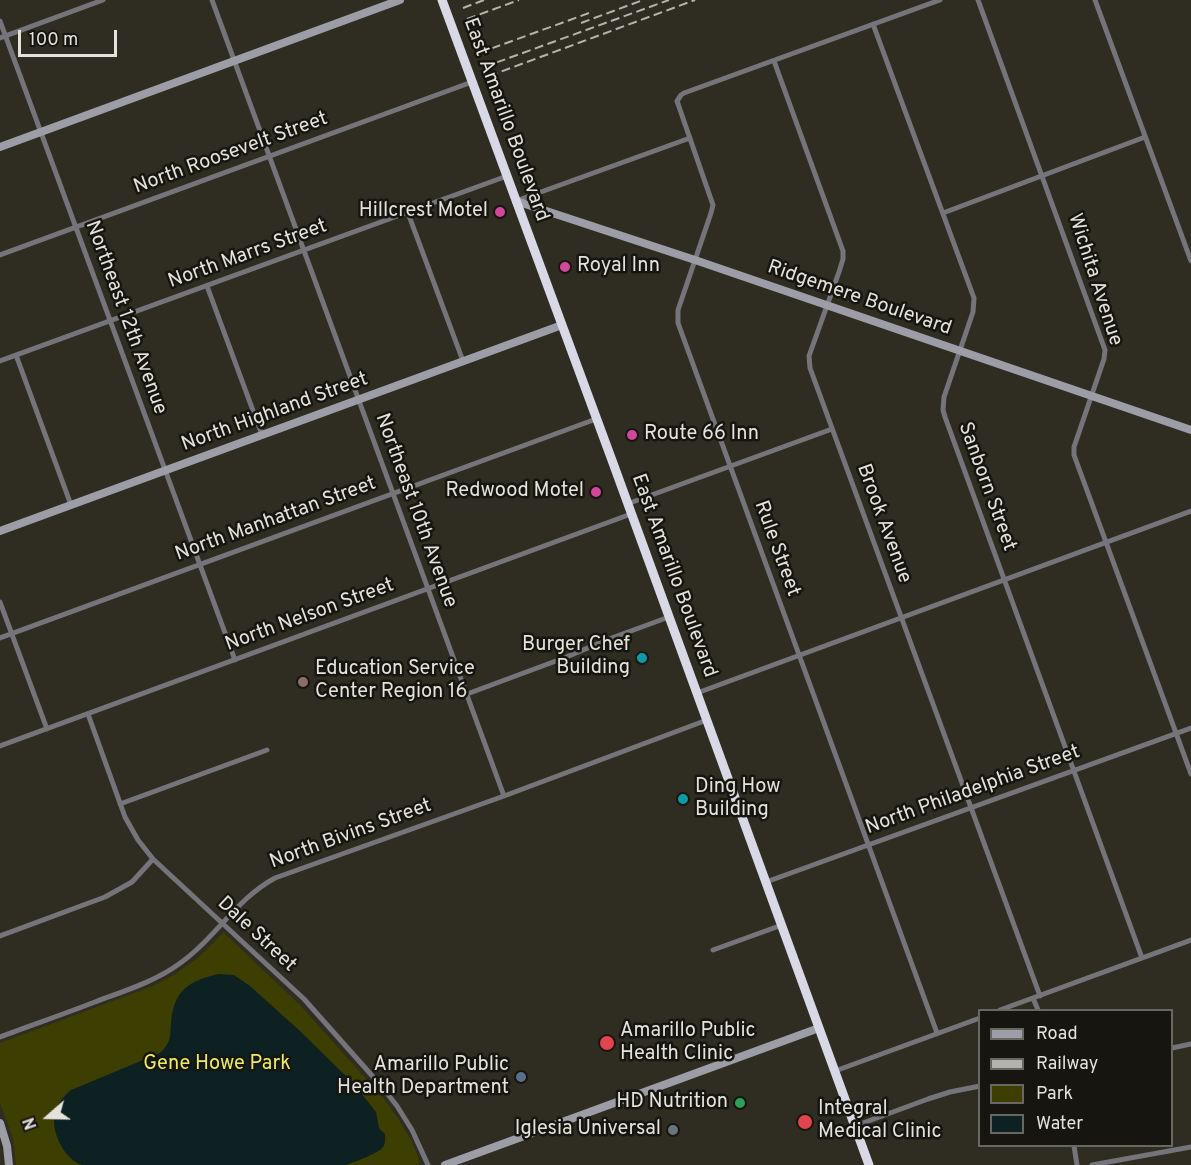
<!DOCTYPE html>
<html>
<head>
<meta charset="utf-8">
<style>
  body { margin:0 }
  #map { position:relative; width:1191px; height:1165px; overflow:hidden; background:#2f2d22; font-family:Overpass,sans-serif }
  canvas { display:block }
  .legend { position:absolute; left:978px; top:1009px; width:195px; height:138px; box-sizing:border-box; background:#161510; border:2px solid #686761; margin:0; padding:8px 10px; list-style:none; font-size:18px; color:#e3e2db }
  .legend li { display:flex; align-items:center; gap:12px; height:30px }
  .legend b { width:30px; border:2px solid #686761 }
  .north { position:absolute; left:18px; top:1087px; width:60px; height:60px; -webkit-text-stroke:4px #161510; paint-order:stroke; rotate:250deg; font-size:16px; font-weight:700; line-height:24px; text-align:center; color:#e3e2db }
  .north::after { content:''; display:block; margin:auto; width:21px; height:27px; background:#e3e2db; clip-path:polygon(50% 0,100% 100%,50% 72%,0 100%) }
  .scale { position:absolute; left:18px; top:30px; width:99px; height:27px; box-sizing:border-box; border:3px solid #e3e2db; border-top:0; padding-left:8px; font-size:18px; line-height:21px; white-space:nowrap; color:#e3e2db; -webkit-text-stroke:4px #161510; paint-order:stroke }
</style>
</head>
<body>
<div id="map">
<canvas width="1191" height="1165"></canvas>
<ul class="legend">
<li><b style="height:8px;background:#9c9da6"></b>Road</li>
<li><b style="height:8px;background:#b4b3ab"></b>Railway</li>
<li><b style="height:16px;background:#3d3e02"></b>Park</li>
<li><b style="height:16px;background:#0e2122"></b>Water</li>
</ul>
<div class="north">N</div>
<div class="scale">100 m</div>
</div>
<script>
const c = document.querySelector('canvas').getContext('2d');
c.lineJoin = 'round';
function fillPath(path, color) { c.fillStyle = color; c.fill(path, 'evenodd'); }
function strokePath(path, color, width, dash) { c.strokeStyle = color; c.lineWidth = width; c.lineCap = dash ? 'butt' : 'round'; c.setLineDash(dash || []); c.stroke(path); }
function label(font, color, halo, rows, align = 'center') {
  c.font = font + ' Overpass,sans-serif'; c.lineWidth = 5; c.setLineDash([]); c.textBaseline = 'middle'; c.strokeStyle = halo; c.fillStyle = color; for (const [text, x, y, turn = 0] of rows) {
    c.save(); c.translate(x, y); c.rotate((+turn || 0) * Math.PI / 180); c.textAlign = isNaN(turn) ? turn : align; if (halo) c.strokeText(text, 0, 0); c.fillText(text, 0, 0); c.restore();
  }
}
fillPath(new Path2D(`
  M224,933L300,1005L384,1099L399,1120L412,1142L420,1162L418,1165H16L13,1139L0,1103V1043L153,986L175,974L199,957L222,934Z`), '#3d3e02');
fillPath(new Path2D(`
  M219,974L234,975L250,986L300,1031L354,1084L376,1112L379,1128L385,1134C385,1138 386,1145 382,1148C377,1154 354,1162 346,1165H82C65,1160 50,1131 55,1114C57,1103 63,1097 71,1090L160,1053C171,1042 170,1038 171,1023C174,990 188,981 219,974Z`), '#0e2122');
strokePath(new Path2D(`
  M212,0L504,796
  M978,0L1105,350L1104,359L1074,447V455L1191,774
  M1095,0L1191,261
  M0,21L235,660
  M873,24L974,298L973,312L944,397L943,410L945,417L1142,958
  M0,38L103,0
  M774,61L843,251V259L839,272L809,356L810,368L1040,996
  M516,201L690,138
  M408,213L463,361
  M943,213L1145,137
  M0,255L472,82
  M207,286L262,435
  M16,355L71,505
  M0,361L507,176
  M627,504L832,429
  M0,602L47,729
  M0,638L596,419
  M697,693L1191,511
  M467,694L564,658L609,639L669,617
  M88,714L125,817L138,840L153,859L304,999L383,1088L397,1106L412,1130L428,1165
  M0,746L631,514
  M120,804L267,750
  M766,882L1191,728
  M0,936L105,897L132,882L153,859
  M713,950L782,925
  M1033,998L1038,1010
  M1000,1010L1191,940
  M937,1033L678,323V310L711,213L713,205L677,101L681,95L684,93L940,0
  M0,1037C32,1025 64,1014 95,1002C124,991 154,982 179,964C215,939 236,899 275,878L504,796L707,720
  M1172,1048L1191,1044
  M835,1071L980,1018
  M855,1126L928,1099L950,1092L980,1086
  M1074,1146L1077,1165
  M1092,1165L1191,1147`), '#74747a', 5);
strokePath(new Path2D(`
  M0,147L400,0
  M516,201L695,260L1191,430
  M0,531L562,325
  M0,1123L7,1146L9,1165
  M445,1165L819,1028`), '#9c9da6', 8);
strokePath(new Path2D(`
  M442,0L613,463L869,1165`), '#d8d8e6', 9);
strokePath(new Path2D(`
  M463,8L484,0
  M467,19L519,0
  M581,23L643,0
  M479,53L589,13
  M484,67L669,0
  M489,76L695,0`), '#b4b3ab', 2, [9, 4.5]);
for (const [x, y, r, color] of [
  [500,212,6,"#d1479c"],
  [565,267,6,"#d1479c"],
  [632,435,6,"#d1479c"],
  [596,492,6,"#d1479c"],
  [642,658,6,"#0f9aa8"],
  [303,682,6,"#8d6e63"],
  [683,799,6,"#0f9aa8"],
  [607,1043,8,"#e0444e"],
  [521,1077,6,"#5c6f8a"],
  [740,1103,6,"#2e9e5b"],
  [805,1122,8,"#e0444e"],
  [673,1130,6,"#6b7280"]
]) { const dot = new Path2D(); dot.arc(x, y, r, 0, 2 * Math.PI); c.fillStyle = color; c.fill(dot); strokePath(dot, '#161510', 2); }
label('20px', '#e3e2db', '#161510', [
  ["East Amarillo Boulevard",505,120,70],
  ["North Roosevelt Street",231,154,-20],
  ["North Marrs Street",248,255,-20],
  ["Wichita Avenue",1094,280,72],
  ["Ridgemere Boulevard",859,299,19],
  ["Northeast 12th Avenue",125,318,70],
  ["North Highland Street",275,413,-20],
  ["Sanborn Street",986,487,70],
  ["Northeast 10th Avenue",415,511,70],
  ["North Manhattan Street",276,520,-20],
  ["Brook Avenue",883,524,70],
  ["Rule Street",776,549,70],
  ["East Amarillo Boulevard",673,576,70],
  ["North Nelson Street",310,616,-20],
  ["North Philadelphia Street",973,791,-20],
  ["North Bivins Street",351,835,-20],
  ["Dale Street",256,935,43]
]);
label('20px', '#e3e2db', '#161510', [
  ["Hillcrest Motel",488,212],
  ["Royal Inn",577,267,"left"],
  ["Route 66 Inn",644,435,"left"],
  ["Redwood Motel",584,492],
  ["Burger Chef",630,646],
  ["Building",630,669],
  ["Education Service",315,670,"left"],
  ["Center Region 16",315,693,"left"],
  ["Ding How",695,788,"left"],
  ["Building",695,811,"left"],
  ["Amarillo Public",620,1032,"left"],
  ["Health Clinic",620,1055,"left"],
  ["Amarillo Public",509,1066],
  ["Health Department",509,1089],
  ["HD Nutrition",728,1103],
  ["Integral",818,1110,"left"],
  ["Medical Clinic",818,1133,"left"],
  ["Iglesia Universal",661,1130]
], 'right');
label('20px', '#eaec69', '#161510', [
  ["Gene Howe Park",217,1065]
]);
</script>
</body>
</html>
